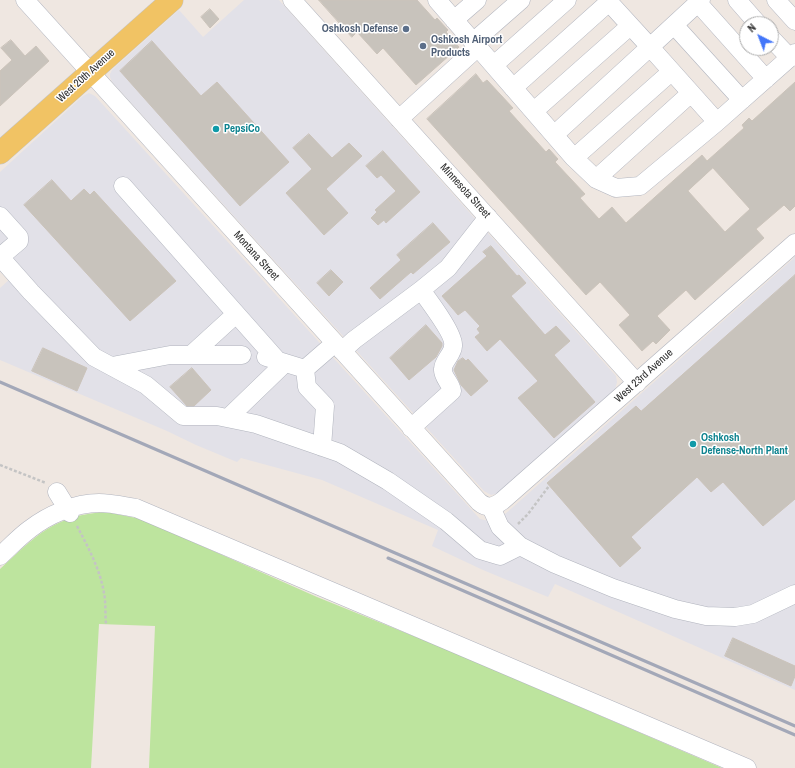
<!DOCTYPE html>
<html>
<head>
<meta charset="utf-8">
<style>
  body { margin:0 }
  #map { position:relative; width:795px; height:768px; overflow:hidden; background:#efe7e1; font-family:"Archivo Narrow",sans-serif }
  canvas { display:block }
  .north { position:absolute; left:739px; top:16px; width:40px; height:40px; box-sizing:border-box; background:#fff; border:1px solid #ababab; border-radius:50%; rotate:318deg; font-size:11px; font-weight:700; line-height:16px; text-align:center; color:#2e2e2e }
  .north::after { content:''; display:block; margin:auto; width:14px; height:18px; background:#4376f9; clip-path:polygon(50% 0,100% 100%,50% 72%,0 100%) }
</style>
</head>
<body>
<div id="map">
<canvas width="795" height="768"></canvas>
<div class="north">N</div>
</div>
<script>
const c = document.querySelector('canvas').getContext('2d');
c.lineJoin = 'round';
function fillPath(path, color) { c.fillStyle = color; c.fill(path, 'evenodd'); }
function strokePath(path, color, width, dash) { c.strokeStyle = color; c.lineWidth = width; c.lineCap = dash ? 'butt' : 'round'; c.setLineDash(dash || []); c.stroke(path); }
function label(font, color, halo, rows, align = 'center') {
  c.font = font + ' "Archivo Narrow",sans-serif'; c.lineWidth = 3; c.setLineDash([]); c.textBaseline = 'middle'; c.strokeStyle = halo; c.fillStyle = color; for (const [text, x, y, turn = 0] of rows) {
    c.save(); c.translate(x, y); c.rotate((+turn || 0) * Math.PI / 180); c.textAlign = isNaN(turn) ? turn : align; if (halo) c.strokeText(text, 0, 0); c.fillText(text, 0, 0); c.restore();
  }
}
fillPath(new Path2D(`
  M244,0H279L616,376L617,382L615,390L499,493L491,495L484,491L112,82L110,77V74L112,70L179,10L203,37Z
  M89,93L95,96L480,519L489,521L497,519L504,515L793,259L795,255V690L555,584L548,597L483,570L432,546L438,530L322,480L241,458L237,462L196,445L167,431L0,360V288L10,279L0,268V172L83,96Z`), '#e2e1e8');
fillPath(new Path2D(`
  M106,512L141,519L317,597L443,648L722,768H149L155,626L99,624L91,768H0V569C36,536 54,515 106,512Z`), '#bde49e');
const building = new Path2D(`
  M319,0H417L435,20L437,18L448,30L446,32L459,47L416,85L383,48L377,54L357,32L352,37Z
  M210,9L219,19L210,28L201,17Z
  M11,40L25,56L36,46L49,61L0,106V71L12,60L1,48Z
  M152,41L201,96L217,82L289,162L240,206L120,71Z
  M476,74L483,83L487,80L513,108L509,111L546,152L549,149L558,159L555,162L585,194L580,198L599,219L612,207L626,223L702,155L707,161L744,128L742,125L749,118L752,121L795,82V206L790,211L784,205L756,229L764,238L695,300L686,290L657,316L670,330L656,344L653,341L642,351L619,325L630,315L600,282L586,295L427,119ZM713,168L750,209L725,232L688,191Z
  M309,134L332,158L349,143L362,156L326,189L348,213L324,235L286,193L312,169L293,148Z
  M383,151L420,192L386,223L384,220L378,225L371,218L377,212L375,210L396,191L381,175L377,178L366,166Z
  M52,180L71,201L84,189L90,195L94,191L176,281L130,321L24,205Z
  M433,223L450,242L413,274L411,272L380,299L370,288L401,260L397,255Z
  M491,246L517,276L519,275L526,283L511,296L545,335L556,326L570,341L554,355L595,402L554,438L518,398L538,381L500,339L487,351L475,337L480,333L477,329L480,326L465,310L458,315L442,296L487,256L483,252Z
  M331,270L343,282L329,296L317,283Z
  M795,275V499L763,526L723,482L711,492L697,477L631,537L641,548L620,567L547,483L636,406L641,411Z
  M426,325L442,343V346L436,357L409,380L390,358Z
  M43,348L87,368L77,391L32,371Z
  M463,358L466,361L468,359L488,381L471,396L461,385L454,370L458,361Z
  M192,368L211,390L194,406H187L170,387Z
  M733,638L795,666V676L791,686L725,656Z`);
fillPath(building, '#c8c3bc');
strokePath(building, '#cbc3ba', 1);
const minor = new Path2D(`
  M25,0L479,502C487,509 494,507 502,501L795,243
  M292,0L637,383
  M437,0L574,158L596,179L616,188L640,186L717,122L795,53
  M607,0L650,47L701,0
  M737,0L758,24
  M776,0L795,21
  M698,3L766,79
  M454,20L477,0
  M674,25L742,100
  M771,38L790,58
  M473,42L521,0
  M494,65L567,0
  M513,88L609,2
  M534,111L630,26
  M399,119L478,47
  M554,135L650,47L717,122
  M574,158L671,72
  M596,179L691,93
  M123,186L277,360
  M0,216L19,237V241L0,257L31,292L94,357L146,385L183,416H217L256,424L340,453L388,481L446,521L480,550L500,556L520,546
  M342,351L354,340L421,290L448,268L488,217
  M191,355L236,314
  M266,357L305,369L335,343
  M112,366L170,355H242
  M305,369L307,387L325,406L322,447
  M228,418L285,363
  M411,428L452,391C451,383 442,377 443,369C443,361 453,354 453,346C455,335 429,301 421,290
  M57,492L70,513
  M491,507L500,527L520,546L555,564L613,588L675,609L706,616L735,617L753,614L795,594
  M0,556C10,547 19,537 30,529C48,515 75,503 99,503C111,503 124,506 136,508L747,768`);
const major = new Path2D(`
  M0,153L172,0`);
strokePath(minor, '#b1b4be', 19);
strokePath(major, '#c4c4c4', 23);
strokePath(new Path2D(`
  M0,465L46,483
  M518,524L528,514L549,486
  M77,526C88,547 100,569 104,593C106,603 105,614 106,624`), '#c4c4c4', 2.5, [3, 2]);
strokePath(minor, '#fff', 18);
strokePath(major, '#f1c364', 22);
strokePath(new Path2D(`
  M0,382L795,726
  M388,558L795,735`), '#a3a8b8', 3);
for (const [x, y, r, color] of [
  [406,29,4,"#5c6f8a"],
  [423,46,4,"#5c6f8a"],
  [216,129,4,"#0f9aa8"],
  [693,444,4,"#0f9aa8"]
]) { const dot = new Path2D(); dot.arc(x, y, r, 0, 2 * Math.PI); c.fillStyle = color; c.fill(dot); strokePath(dot, '#fff', 1.5); }
label('bold 11px', '#4e5e75', '#fff', [
  ["Oshkosh Defense",398,29],
  ["Oshkosh Airport",431,40,"left"],
  ["Products",431,53,"left"]
], 'right');
label('11px', '#2e2e2e', '#fff', [
  ["West 20th Avenue",86,76,-42],
  ["Minnesota Street",465,191,48],
  ["Montana Street",256,256,48],
  ["West 23rd Avenue",644,376,-42]
]);
label('bold 11px', '#0d838f', '#fff', [
  ["PepsiCo",224,129],
  ["Oshkosh",701,438],
  ["Defense-North Plant",701,451]
], 'left');
</script>
</body>
</html>
